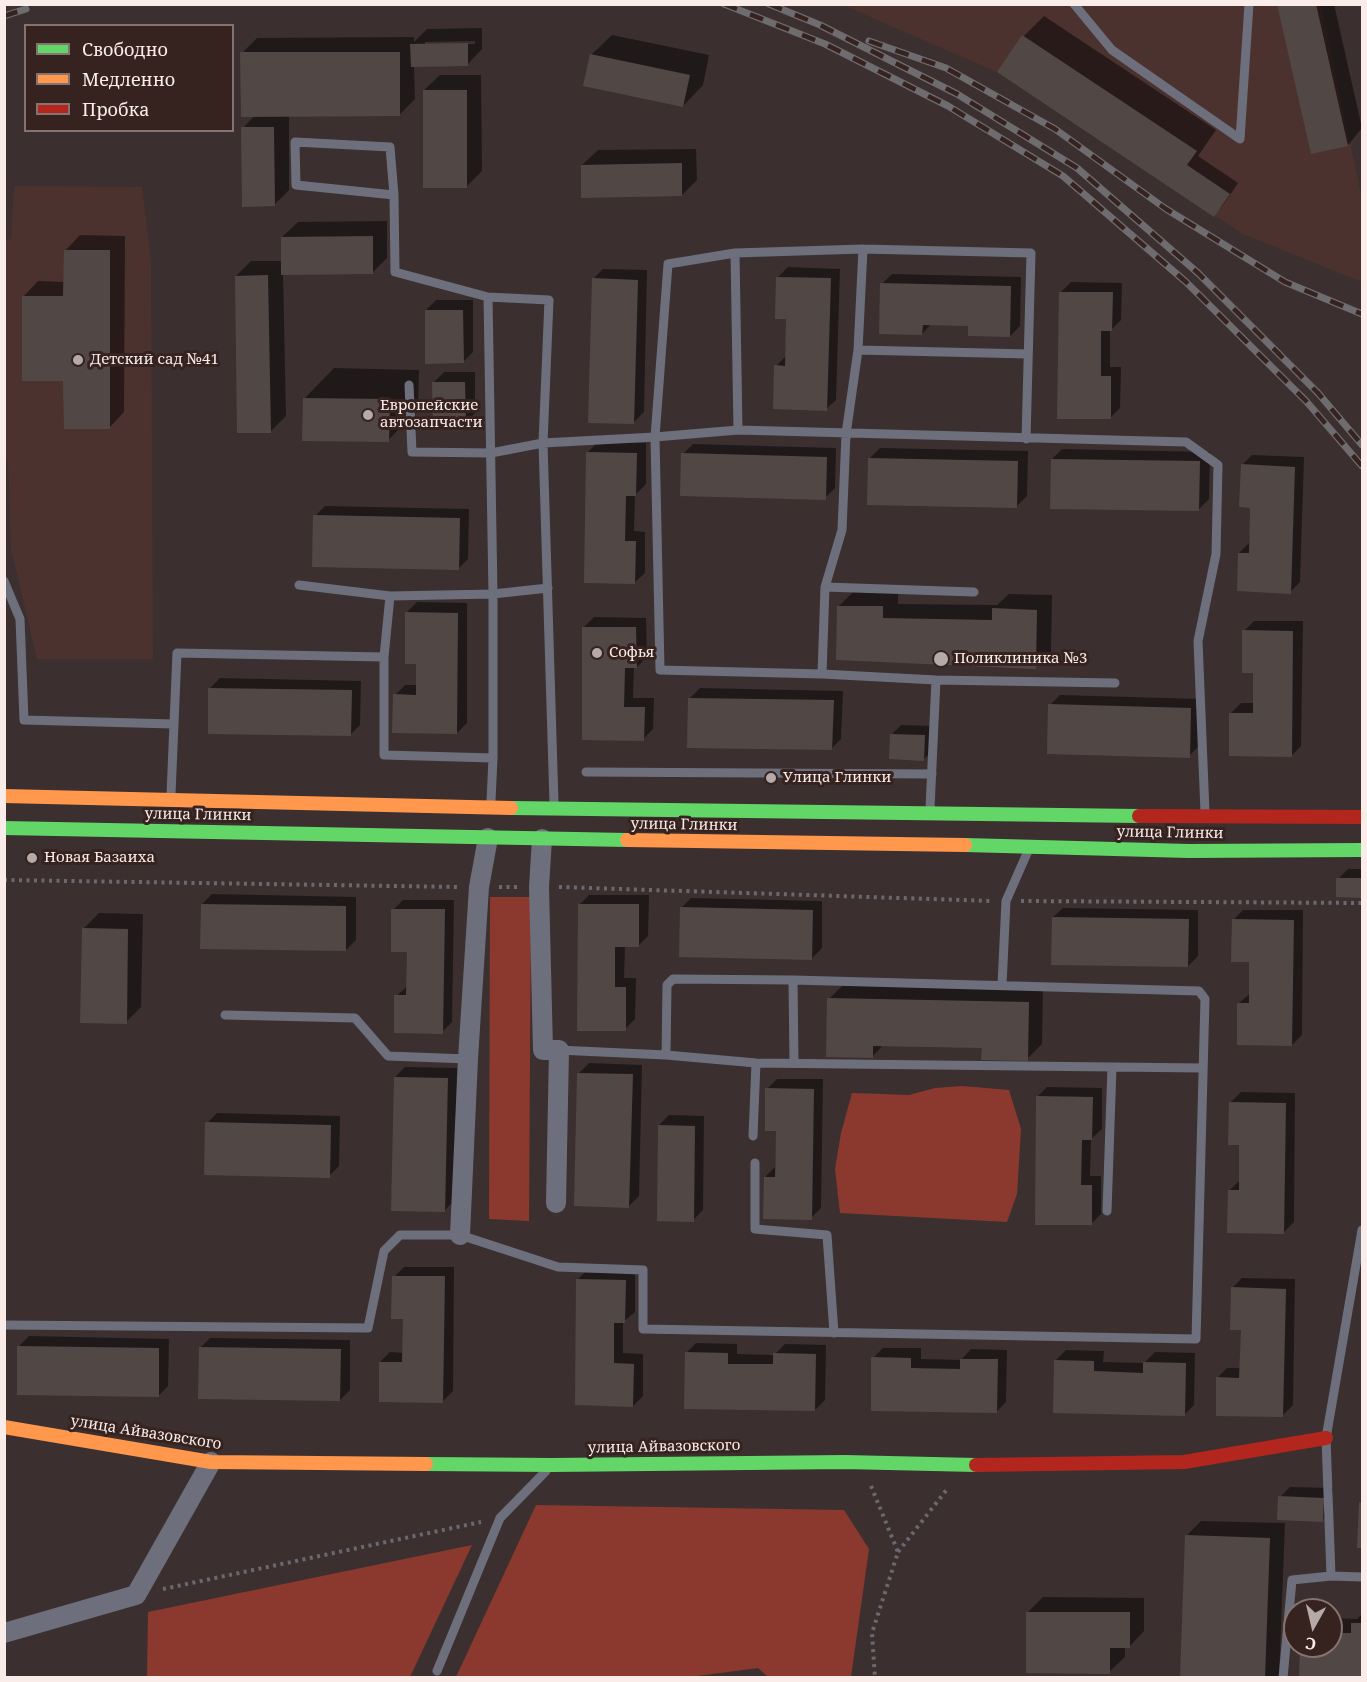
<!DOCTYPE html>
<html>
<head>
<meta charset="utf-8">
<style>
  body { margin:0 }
  #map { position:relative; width:1367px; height:1682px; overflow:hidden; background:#3b302f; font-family:"Noto Serif",serif }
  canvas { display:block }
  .frame { position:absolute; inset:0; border:6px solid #f9ece9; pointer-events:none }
  .legend { position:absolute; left:24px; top:24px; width:210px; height:108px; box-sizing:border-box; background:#362320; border:2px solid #847370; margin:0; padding:8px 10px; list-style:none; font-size:18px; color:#f9ece9 }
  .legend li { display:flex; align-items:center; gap:12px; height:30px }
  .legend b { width:30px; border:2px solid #847370 }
  .north { position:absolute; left:1283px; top:1598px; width:60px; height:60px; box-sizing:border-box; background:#362320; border:2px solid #847370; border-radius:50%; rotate:188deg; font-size:16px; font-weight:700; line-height:24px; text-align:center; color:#f9ece9 }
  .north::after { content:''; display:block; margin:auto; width:21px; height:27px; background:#b6aaa8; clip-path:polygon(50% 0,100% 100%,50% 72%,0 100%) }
</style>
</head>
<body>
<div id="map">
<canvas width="1367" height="1682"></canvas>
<div class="frame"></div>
<ul class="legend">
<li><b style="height:8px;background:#63d668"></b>Свободно</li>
<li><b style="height:8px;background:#ff974d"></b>Медленно</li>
<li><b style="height:8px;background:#b3261e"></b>Пробка</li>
</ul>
<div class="north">С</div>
</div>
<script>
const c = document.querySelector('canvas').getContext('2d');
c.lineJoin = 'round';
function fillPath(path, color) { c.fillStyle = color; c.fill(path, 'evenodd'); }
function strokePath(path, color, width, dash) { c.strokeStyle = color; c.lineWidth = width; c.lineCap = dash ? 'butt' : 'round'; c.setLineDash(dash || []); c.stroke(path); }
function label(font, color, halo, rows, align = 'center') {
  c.font = font + ' "Noto Serif",serif'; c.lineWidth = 6; c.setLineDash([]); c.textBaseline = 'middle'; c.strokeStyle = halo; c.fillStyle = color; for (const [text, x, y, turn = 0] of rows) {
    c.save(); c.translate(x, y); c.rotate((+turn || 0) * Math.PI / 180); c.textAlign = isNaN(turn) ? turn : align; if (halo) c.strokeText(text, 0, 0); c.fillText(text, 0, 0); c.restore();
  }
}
fillPath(new Path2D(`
  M843,5H1321L1362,199V282L1243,234L997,72Z
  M14,186L142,187L151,262L153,659H37L11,549L8,460L4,459V240L11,239Z`), '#4b322e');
fillPath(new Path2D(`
  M490,897H531L529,1221L489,1219Z
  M962,1086L1009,1090L1021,1129L1017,1194L1007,1222L840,1213L835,1169L841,1133L852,1093L909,1095L935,1088Z
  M536,1505L844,1510L869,1549L851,1677H768L758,1668L682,1678L456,1677Z
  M472,1545L410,1677H147L148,1612Z`), '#8b392e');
fillPath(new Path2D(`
  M1278,4H1334L1362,128L1348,145Z
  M1044,16L1216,130L1198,156L1238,183L1223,205L1214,215L999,72L1024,36Z
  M482,28V49L467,65H414L415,99L399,115H289V190L274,205L243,128L255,115L242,53L257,38L414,37V42L427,29ZM475,41V44L425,45V42Z
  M612,35L709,55L703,85L683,106L591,55Z
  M440,75H481L482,171L467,186L424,90Z
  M696,149L697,180L682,195L582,165L598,150Z
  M387,221V258L372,273H283L286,416L271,431L236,276L251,261H282V237L298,222Z
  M80,235L125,236L124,412L109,428L65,379L23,297L38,281L65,282V251Z
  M788,267L840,269L836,400L826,409L776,366L786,356L788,318L778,277Z
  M603,269L647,270L644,412L634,422L593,279Z
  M892,274L1021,277L1020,326L1010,336L969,324L932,323L922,334L882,284Z
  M1071,282L1122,283L1121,320L1110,331V367H1121L1120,408L1110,418L1061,292Z
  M436,300H473V352L463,362L426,310Z
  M334,368L419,370L418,411L388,440L305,398Z
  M444,372H475V413L465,423L434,382Z
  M597,443H646V484L635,495L634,531L645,532V573L635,582L587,453Z
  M693,444L836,448L835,488L825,498L683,454Z
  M880,448L1028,451L1027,496L1017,506L870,458Z
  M1062,449L1210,452L1209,499L1199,509L1052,459Z
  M1252,455L1304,457L1300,582L1290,592L1239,553L1249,543L1252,506L1242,465Z
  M325,506L469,509L468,559L458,569L315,516Z
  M854,591H898V604L997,605L1009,594L1052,595L1051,652L1035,667L839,606Z
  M417,602L467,603V723L457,733L395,695L405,685H418V663L407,612Z
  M594,617L646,618L647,657L637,667H634L633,698H654L653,729L643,739L583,738L584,627Z
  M1254,621H1303L1301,746L1291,756L1231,713L1241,703H1255V671L1244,631Z
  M220,678L361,681L360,725L350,735L210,688Z
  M700,688L843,691L841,739L831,749L690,698Z
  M1060,695L1200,699L1199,746L1189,756L1050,705Z
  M901,725L934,726V749L924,759L891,735Z
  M1348,869H1362V896H1337L1338,879Z
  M212,894L356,897V940L346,950L202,904Z
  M589,895H649L648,936L638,946H625L624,978H636L635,1019L625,1029L579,905Z
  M691,898L822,901V948L812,958L681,908Z
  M403,900H454L452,1022L442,1032L396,996L408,986V950L393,910Z
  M1063,908L1198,910V956L1188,966L1053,917Z
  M1243,910H1303L1302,1035L1292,1045L1239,1003L1251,993V961L1233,920Z
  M99,913L143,914L141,1007L126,1022L84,928Z
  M844,984L1043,987L1042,1044L1027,1059L983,1046L884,1044L872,1057L829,999Z
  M589,1063L642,1065L639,1196L629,1206L579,1073Z
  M405,1067L457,1068L454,1201L444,1211L395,1077Z
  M777,1079H823L821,1208L811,1218L765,1177L775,1167L777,1130L767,1089Z
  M1047,1087L1102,1088V1129L1091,1139L1090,1176H1101V1214L1091,1224L1037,1097Z
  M1241,1092L1295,1093L1294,1222L1284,1232L1229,1191L1239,1181L1241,1143L1231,1102Z
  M217,1113L340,1116L339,1166L329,1176L207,1123Z
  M669,1115L704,1116L703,1210L693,1220L659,1125Z
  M404,1267H454L453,1391L443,1401L380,1362L390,1352L404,1353L405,1318L394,1277Z
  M587,1270L635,1271V1312L623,1322V1353L643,1354V1396L633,1406L577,1280Z
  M1242,1278L1295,1279L1293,1405L1283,1415L1217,1378L1227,1368H1241L1243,1329L1232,1288Z
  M29,1336L169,1339L168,1386L158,1396L19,1346Z
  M210,1338L350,1340V1390L340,1400L200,1348Z
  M696,1343L737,1344V1354L774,1355L785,1344L826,1345L825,1400L815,1410L686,1353Z
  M883,1348H921V1359L961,1360L971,1349L1007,1350L1006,1402L996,1412L873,1358Z
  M1066,1350L1104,1351L1103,1362L1144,1363L1155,1352L1195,1353L1194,1405L1184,1415L1056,1360Z
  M1290,1487L1333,1488L1332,1510L1322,1520L1280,1497Z
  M1362,1501V1546H1358L1360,1503Z
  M1201,1521L1285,1523L1279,1678H1181L1186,1536Z
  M1043,1597L1144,1598V1631L1129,1647H1125V1657L1109,1672L1028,1612Z
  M1362,1614V1678H1301V1646H1331V1618L1357,1619Z`), '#0007');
fillPath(new Path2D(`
  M1277,4H1316L1348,146L1311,154Z
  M1022,35L1197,151L1187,165L1230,194L1214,217L997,72Z
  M468,43V66L411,67L410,44Z
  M240,52H400V116L241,117Z
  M590,54L690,75L683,107L583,86Z
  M423,90H467V188H423Z
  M241,127H274L275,206L242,207Z
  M682,163V196L581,198V165Z
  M373,236V274L281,275V237Z
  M64,250H110V429H64L63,381H22V296H63Z
  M268,275L271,433H237L235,276Z
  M776,277L831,278L827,411L773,409L774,365L785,366L786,319H775Z
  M592,278L638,280L634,424L588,423Z
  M880,283L1011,286L1010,337L968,336V326L923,325L922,335L879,334Z
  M1059,292H1113L1112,331H1101V376H1111V419H1057Z
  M425,310H463L464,363L425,364Z
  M432,382H465L466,425L433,424Z
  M303,398L390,399L389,442L302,441Z
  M586,452L637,453L636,496H626L625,541H636L635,584L584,583Z
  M681,453L827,457L826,500L680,496Z
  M868,458L1018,461L1017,508L867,505Z
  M1051,459L1200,461L1199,511L1050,509Z
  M1241,464L1295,467L1291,594L1237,591L1238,553H1249L1250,508L1239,507Z
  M313,515L460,518L459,570L312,567Z
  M837,606H883V618L992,620V608L1037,610L1036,669L836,660Z
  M405,612L458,613L457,734L392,733L393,694L416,695V664H405Z
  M582,627H636L637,668H625L624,707H645L644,741L582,740Z
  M1242,630L1293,631L1292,757L1229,756V713H1253V673H1242Z
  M208,688L352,690L351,736L208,734Z
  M688,698L834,700L832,750L687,748Z
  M1048,704L1191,708L1190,758L1047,754Z
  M890,734L925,735L924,761L889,759Z
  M1336,878H1362V898L1336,897Z
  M201,904L346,906V951L200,949Z
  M578,904H639V947H615V987H626V1031H577Z
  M680,907L813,910L812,960L679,957Z
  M391,909H445L443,1034L394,1033V995H406L407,952H391Z
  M1052,917L1189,919L1188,967L1051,965Z
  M1232,919L1294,920L1292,1046L1237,1045V1003H1249V962H1231Z
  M82,928L128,929L127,1024L80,1023Z
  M827,998L1029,1002L1028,1061L981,1060L982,1048L873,1046V1058L826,1057Z
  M577,1073L633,1074L629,1208L574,1206Z
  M394,1077L448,1078L445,1212L391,1211Z
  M765,1088L814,1089L812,1220L763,1219L764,1177H775L776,1131H765Z
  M1036,1096L1093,1097L1092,1140H1082L1081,1185H1092V1225H1035Z
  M1229,1102L1286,1103L1284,1234L1227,1233L1228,1190H1239V1145H1228Z
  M205,1122L331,1125L330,1178L204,1175Z
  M658,1125L695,1126L694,1222L657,1221Z
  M392,1276H445L443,1403L379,1402V1362H402L403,1319H391Z
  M576,1279L626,1280L625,1323H614V1363L634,1364L633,1407L575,1405Z
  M1231,1287L1286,1289L1283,1417L1216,1416V1377L1239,1378L1241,1330H1230Z
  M17,1346L159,1348V1397L17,1395Z
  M199,1347L341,1349L340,1401L198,1399Z
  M685,1352L728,1353V1364H773V1353L816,1354L815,1411L684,1409Z
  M871,1357L911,1358V1368L960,1369V1359H998L997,1413L871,1411Z
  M1054,1360L1094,1361V1371L1143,1373V1362L1186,1363L1185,1416L1053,1413Z
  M1278,1496L1324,1498L1323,1522L1277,1520Z
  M1359,1502L1362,1503V1548H1357Z
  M1185,1535L1270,1538L1265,1678H1180Z
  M1026,1612H1130V1648H1110V1674L1026,1673Z
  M1351,1623H1362V1678H1299L1300,1646H1331V1633H1351Z`), '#514846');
strokePath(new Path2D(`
  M4,880L459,887
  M499,887H519
  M559,887L993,901
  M1021,901L1362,903
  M871,1486L898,1552L872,1633L875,1678
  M898,1552L948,1488
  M163,1589L481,1522`), '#6a6870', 4, [3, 4.5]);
strokePath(new Path2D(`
  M1074,4L1112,50L1240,139L1249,4
  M394,195L296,185L295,142L390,147L394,195L395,272L488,297L549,300L543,443L554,803
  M735,253L738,430
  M488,297L493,594V758L491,801
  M858,350L1028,354
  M409,385L412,452L491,453L543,443L655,437L738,430L1186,442L1218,465L1216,554L1198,641L1205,812
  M1026,439L1031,253L863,249L735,253L668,264L655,437L660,670L822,674L936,680L1115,683
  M4,581L20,619L24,720L173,724
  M299,585L390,596
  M825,587L842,530L846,434L858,350L863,249
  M384,657V755L493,758
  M822,674L825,587L974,592
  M586,772L932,774
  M171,794L177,653L384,657L390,596L493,594L548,588
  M930,808L936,680
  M1002,985L1006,901L1028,851
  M225,1015L355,1018L388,1056L468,1059
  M558,1050L666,1055L756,1063L1203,1068
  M666,1055L667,985L673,979L793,980
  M753,1136L756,1063
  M755,1163V1229L827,1235L834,1333
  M1107,1211L1112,1067
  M1362,1230L1326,1438L1331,1576L1362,1577
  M4,1325L368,1328L384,1251L400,1235H460L558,1267L643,1270V1329L1196,1339L1205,999L1199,991L793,980L794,1063
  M437,1671L500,1518L546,1471
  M1283,1678L1292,1580L1331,1576`), '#6d707c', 9);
strokePath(new Path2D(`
  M542,839L539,887L543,1050H559L556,1203
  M460,1235L468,1059L479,887L488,838
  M4,1633L136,1595L211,1462`), '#6d707c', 20);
strokePath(new Path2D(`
  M511,808L1139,816
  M4,828L627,840
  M965,845L1189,851L1362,850
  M426,1464L552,1465L845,1462L976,1465`), '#63d668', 14);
strokePath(new Path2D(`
  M4,796L511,808
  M627,840L965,845
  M4,1427L211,1462L426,1464`), '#ff974d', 14);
strokePath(new Path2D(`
  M1139,816L1362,817
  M976,1465L1184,1462L1326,1438`), '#b3261e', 14);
const rail = new Path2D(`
  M724,4L825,44L948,106L1063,176L1186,282L1306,401L1362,466
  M769,4L820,25L957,94L1077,168L1198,273L1318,393L1362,445
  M4,16L26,9
  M869,41L946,68L1055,129L1166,209L1285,282L1362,314`);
strokePath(rail, '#6f6c70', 7);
strokePath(rail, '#362320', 4.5, [14]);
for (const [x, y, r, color] of [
  [78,360,6,"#b6aaa8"],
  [368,415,6,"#b6aaa8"],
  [597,653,6,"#b6aaa8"],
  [941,659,8,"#b6aaa8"],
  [771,778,6,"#b6aaa8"],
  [32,858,6,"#b6aaa8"]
]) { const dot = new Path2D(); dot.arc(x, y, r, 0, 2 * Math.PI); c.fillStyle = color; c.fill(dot); strokePath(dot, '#362320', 2); }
label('15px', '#f9ece9', '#362320', [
  ["Детский сад №41",90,360],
  ["Европейские",380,406],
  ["автозапчасти",380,423],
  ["Софья",609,653],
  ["Поликлиника №3",954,659],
  ["Улица Глинки",783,778],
  ["Новая Базаиха",44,858]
], 'left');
label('15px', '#f9ece9', '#362320', [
  ["улица Глинки",198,815,1],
  ["улица Глинки",684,825,1],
  ["улица Глинки",1170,833,1],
  ["улица Айвазовского",146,1433,9],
  ["улица Айвазовского",664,1447,-1]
]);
</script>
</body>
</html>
